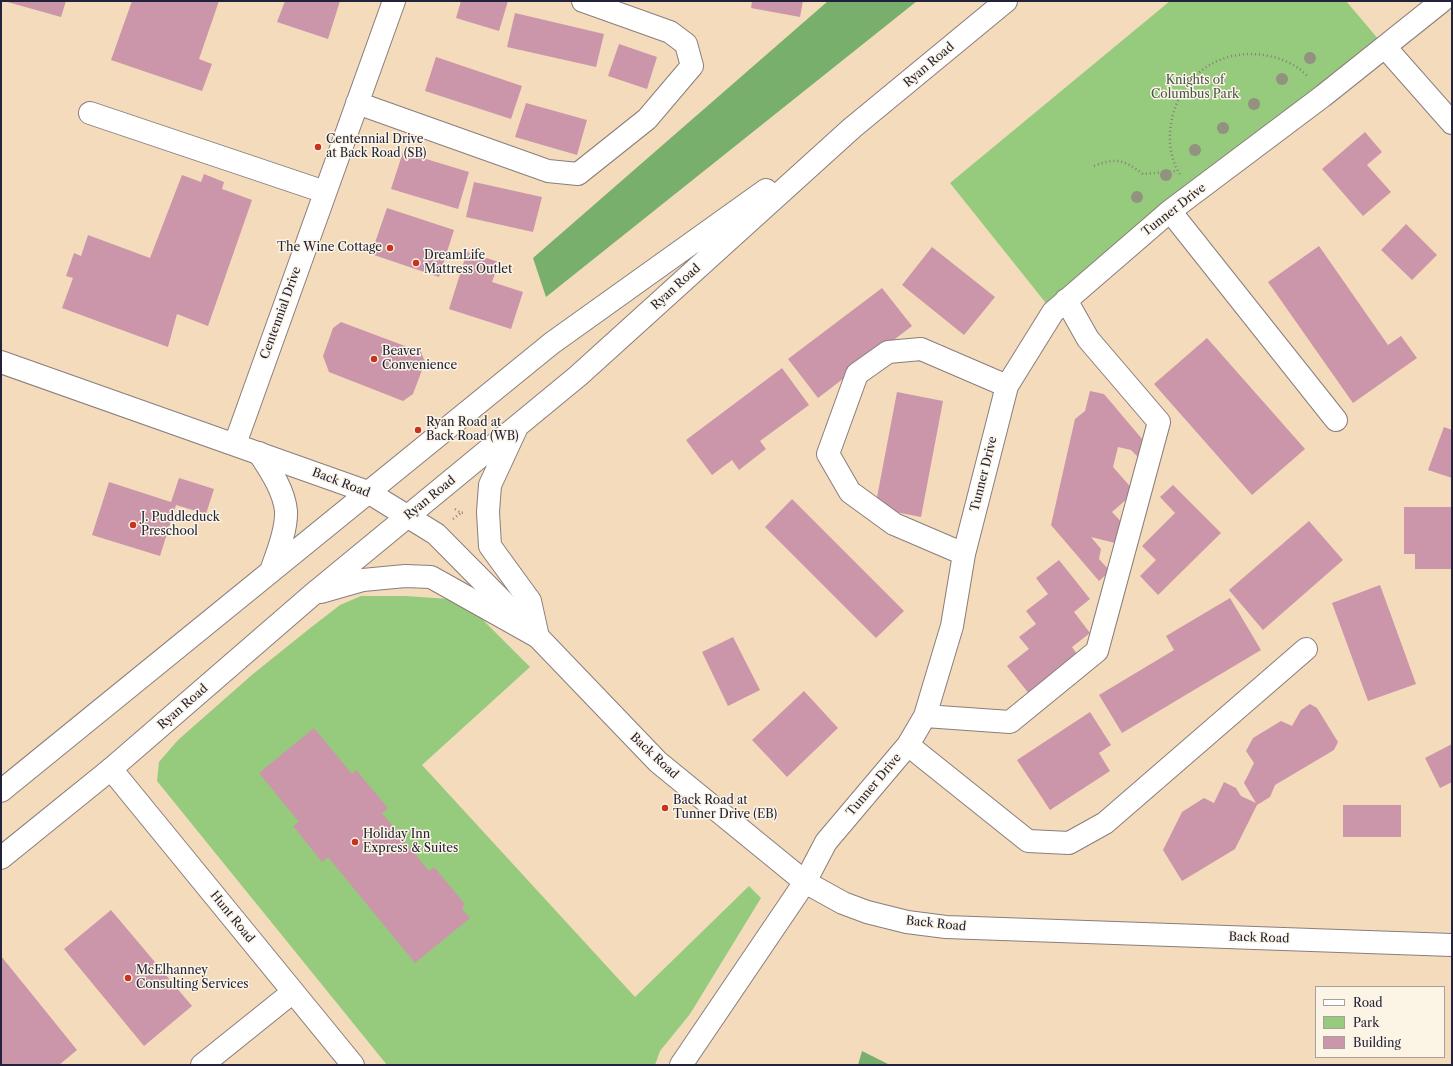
<!DOCTYPE html>
<html>
<head>
<meta charset="utf-8">
<style>
  body { margin:0 }
  #map { position:relative; width:1453px; height:1066px; overflow:hidden; background:#f3dbbb; font-family:"Libre Caslon Text",serif }
  canvas { display:block }
  .frame { position:absolute; inset:0; border:2px solid #22223b; pointer-events:none }
  .legend { position:absolute; left:1315px; top:986px; width:130px; height:72px; box-sizing:border-box; background:#fcf5e5; border:1px solid #a5a1a1; margin:0; padding:5px 7px; list-style:none; font-size:12px; color:#22223b }
  .legend li { display:flex; align-items:center; gap:8px; height:20px }
  .legend b { width:20px; border:1px solid #a5a1a1 }
</style>
</head>
<body>
<div id="map">
<canvas width="1453" height="1066"></canvas>
<div class="frame"></div>
<ul class="legend">
<li><b style="height:5px;background:#fff"></b>Road</li>
<li><b style="height:11px;background:#96cb7d"></b>Park</li>
<li><b style="height:11px;background:#cb96aa"></b>Building</li>
</ul>
</div>
<script>
const c = document.querySelector('canvas').getContext('2d');
c.lineJoin = 'round';
function fillPath(path, color) { c.fillStyle = color; c.fill(path, 'evenodd'); }
function strokePath(path, color, width, dash) { c.strokeStyle = color; c.lineWidth = width; c.lineCap = dash ? 'butt' : 'round'; c.setLineDash(dash || []); c.stroke(path); }
function label(font, color, halo, rows, align = 'center') {
  c.font = font + ' "Libre Caslon Text",serif'; c.lineWidth = 3; c.setLineDash([]); c.textBaseline = 'middle'; c.strokeStyle = halo; c.fillStyle = color; for (const [text, x, y, turn = 0] of rows) {
    c.save(); c.translate(x, y); c.rotate((+turn || 0) * Math.PI / 180); c.textAlign = isNaN(turn) ? turn : align; if (halo) c.strokeText(text, 0, 0); c.fillText(text, 0, 0); c.restore();
  }
}
fillPath(new Path2D(`
  M1170,1H1346L1385,47L1053,312L950,183Z
  M361,596H405L450,599L476,613L530,667L422,765L635,997L749,886L761,898L690,1014L660,1051L655,1065H387L157,781L159,762L178,740L253,674L309,629L340,605Z`), '#96cb7d');
fillPath(new Path2D(`
  M828,1H917L546,297L533,258Z
  M862,1051L890,1065H858Z`), '#78af6c');
fillPath(new Path2D(`
  M4,1H66L61,17Z
  M132,1H219L199,59L212,64L202,91L111,60Z
  M285,1H340L328,39L277,22Z
  M461,1H508L499,31L456,18Z
  M752,1H803L800,17L751,8Z
  M515,13L604,34L596,67L507,47Z
  M619,44L657,57L647,89L608,76Z
  M436,57L522,86L511,119L425,91Z
  M526,103L587,120L577,155L515,137Z
  M1365,132L1382,152L1367,165L1391,192L1363,216L1322,169Z
  M403,152L469,172L458,209L391,189Z
  M204,174L224,182L222,189L225,190L252,200L208,326L177,314L168,347L62,308L73,278L66,276L74,253L81,256L88,235L150,258L182,175L201,182Z
  M474,182L542,197L533,232L466,217Z
  M387,208L454,230L439,277L371,254Z
  M1406,224L1437,255L1412,280L1381,250Z
  M1319,246L1388,345L1401,336L1417,358L1353,403L1268,282Z
  M932,247L995,297L964,335L902,285Z
  M467,252L499,262L492,282L523,292L511,329L449,309Z
  M882,288L912,326L818,398L788,359Z
  M341,322L421,352L425,362L413,394L403,401L329,372L323,356L333,328Z
  M1207,338L1305,449L1252,495L1154,384Z
  M782,368L809,405L760,441L766,449L739,470L732,460L712,475L686,440Z
  M1090,391L1104,394L1148,446L1139,458L1131,450L1118,447L1113,467L1135,492L1112,512L1126,527L1124,534L1115,543L1091,537L1101,549L1099,559L1110,571L1099,581L1051,525L1075,419L1085,411Z
  M897,392L943,401L921,517L875,508Z
  M1444,427L1452,430V478L1428,470Z
  M179,478L214,489L206,514L176,505L160,556L92,535L109,482L171,502Z
  M1173,485L1221,533L1158,595L1140,576L1156,560L1142,546L1175,513L1160,497Z
  M792,499L904,611L876,638L765,527Z
  M1404,507H1452V569H1415V554H1404Z
  M1309,521L1343,560L1263,630L1229,590Z
  M1059,560L1090,599L1074,612L1090,633L1072,647L1079,657L1030,695L1007,666L1029,649L1019,637L1036,624L1026,611L1048,594L1036,578Z
  M1380,585L1416,684L1368,701L1332,603Z
  M1230,598L1261,650L1122,733L1099,695L1174,650L1166,636Z
  M733,637L760,690L728,706L702,652Z
  M804,691L838,728L787,777L752,740Z
  M1310,704L1317,708L1338,742L1334,750L1275,785L1270,797L1257,805L1235,849L1182,881L1163,850L1182,812L1204,798L1214,803L1224,782L1236,788L1241,796L1256,803L1244,783L1254,763L1246,751L1253,738L1281,721L1292,726L1301,710Z
  M1090,712L1111,745L1099,753L1110,771L1050,810L1017,760Z
  M314,728L352,774L356,770L388,808L382,813L429,871L434,867L465,904L462,909L470,918L415,963L328,857L322,862L293,826L299,822L259,773Z
  M1452,744V782L1440,788L1425,758Z
  M1343,805H1401V837H1343Z
  M111,910L192,1006L144,1046L64,949Z
  M1,956L77,1050L59,1065H3L1,1062Z`), '#cb96aa');
const minor = new Path2D(`
  M1385,47L1452,123
  M357,103L548,171L578,174L647,119L692,66L686,44L670,32L583,1
  M90,113L325,192
  M1170,211L1336,420
  M1,362L368,492L436,534L538,637L658,762L805,882L843,903L867,912L907,922L946,927L1452,945
  M235,444L394,1
  M964,554L894,524L850,492L828,454L857,374L888,352L921,349L1007,386
  M925,716L1010,722L1097,651L1159,422L1088,339L1066,300
  M908,745L1028,841L1069,843L1105,823L1306,649
  M111,769L353,1065
  M202,1065L293,992
  M681,1065L805,882L826,842L908,745L925,716L952,626L964,554L1007,386L1053,312L1170,211L1323,96L1442,1`);
const major = new Path2D(`
  M516,429L490,485L488,512L490,546L530,601L538,637
  M259,453C270,470 284,490 286,511C287,529 277,554 271,571
  M321,592L363,580L405,576L431,577L538,637
  M1,791L552,343L766,190
  M1,858L111,769L312,595L578,376L852,128L1006,1`);
strokePath(minor, '#8a7e7b', 24);
strokePath(major, '#8a7e7b', 24);
strokePath(new Path2D(`
  M1094,166C1117,157 1124,160 1143,174L1177,171
  M1180,174C1172,163 1169,145 1170,133C1173,81 1217,45 1269,56C1283,59 1299,66 1308,77
  M455,509L461,513L465,512
  M453,519L461,513`), '#8a7e7b', 2.5, [1, 3]);
strokePath(minor, '#fff', 22);
strokePath(major, '#fff', 22);
c.fillStyle = '#939180';
for (const [x, y] of [
  [1310,58],
  [1282,79],
  [1254,104],
  [1223,128],
  [1195,150],
  [1166,175],
  [1137,197]
]) { c.beginPath(); c.arc(x, y, 6, 0, 2 * Math.PI); c.fill(); }
for (const [x, y, r, color] of [
  [318,147,4,"#c8321e"],
  [390,248,4,"#c8321e"],
  [416,263,4,"#c8321e"],
  [374,359,4,"#c8321e"],
  [418,430,4,"#c8321e"],
  [133,525,4,"#c8321e"],
  [665,808,4,"#c8321e"],
  [355,842,4,"#c8321e"],
  [128,978,4,"#c8321e"]
]) { const dot = new Path2D(); dot.arc(x, y, r, 0, 2 * Math.PI); c.fillStyle = color; c.fill(dot); strokePath(dot, '#fcf5e5', 1.5); }
label('12px', '#22223b', '#fcf5e5', [
  ["Ryan Road",929,65,-40],
  ["Tunner Drive",1174,210,-38],
  ["Ryan Road",676,287,-42],
  ["Centennial Drive",281,313,-70],
  ["Tunner Drive",984,474,-76],
  ["Back Road",341,483,21],
  ["Ryan Road",430,498,-39],
  ["Ryan Road",183,707,-41],
  ["Back Road",654,756,43],
  ["Tunner Drive",874,785,-50],
  ["Hunt Road",232,917,51],
  ["Back Road",936,924,6],
  ["Back Road",1259,938,2]
]);
label('12px', '#45554f', '#fcf5e5', [
  ["Knights of",1195,81],
  ["Columbus Park",1195,95]
]);
label('12px', '#22223b', '#fcf5e5', [
  ["Centennial Drive",326,140],
  ["at Back Road (SB)",326,154],
  ["The Wine Cottage",382,248,"right"],
  ["DreamLife",424,256],
  ["Mattress Outlet",424,270],
  ["Beaver",382,352],
  ["Convenience",382,366],
  ["Ryan Road at",426,423],
  ["Back Road (WB)",426,437],
  ["J. Puddleduck",141,518],
  ["Preschool",141,532],
  ["Back Road at",673,801],
  ["Tunner Drive (EB)",673,815],
  ["Holiday Inn",363,835],
  ["Express & Suites",363,849],
  ["McElhanney",136,971],
  ["Consulting Services",136,985]
], 'left');
</script>
</body>
</html>
